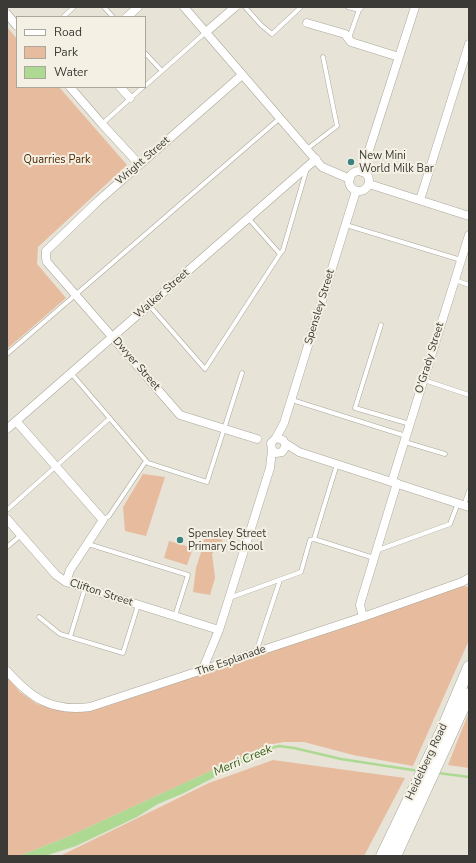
<!DOCTYPE html>
<html>
<head>
<meta charset="utf-8">
<style>
  body { margin:0 }
  #map { position:relative; width:476px; height:863px; overflow:hidden; background:#e7e3d7; font-family:"Nunito Sans",sans-serif }
  canvas { display:block }
  .frame { position:absolute; inset:0; border:8px solid #3c3a36; pointer-events:none }
  .legend { position:absolute; left:16px; top:16px; width:130px; height:72px; box-sizing:border-box; background:#f4f1e4; border:1px solid #aaa89e; margin:0; padding:5px 7px; list-style:none; font-size:12px; color:#3c3a36 }
  .legend li { display:flex; align-items:center; gap:8px; height:20px }
  .legend b { width:20px; border:1px solid #aaa89e }
</style>
</head>
<body>
<div id="map">
<canvas width="476" height="863"></canvas>
<div class="frame"></div>
<ul class="legend">
<li><b style="height:5px;background:#fff"></b>Road</li>
<li><b style="height:11px;background:#e7bb9e"></b>Park</li>
<li><b style="height:11px;background:#add993"></b>Water</li>
</ul>
</div>
<script>
const c = document.querySelector('canvas').getContext('2d');
c.lineJoin = 'round';
function fillPath(path, color) { c.fillStyle = color; c.fill(path, 'evenodd'); }
function strokePath(path, color, width, dash) { c.strokeStyle = color; c.lineWidth = width; c.lineCap = dash ? 'butt' : 'round'; c.setLineDash(dash || []); c.stroke(path); }
function label(font, color, halo, rows, align = 'center') {
  c.font = font + ' "Nunito Sans",sans-serif'; c.lineWidth = 4; c.setLineDash([]); c.textBaseline = 'middle'; c.strokeStyle = halo; c.fillStyle = color; for (const [text, x, y, turn = 0] of rows) {
    c.save(); c.translate(x, y); c.rotate((+turn || 0) * Math.PI / 180); c.textAlign = isNaN(turn) ? turn : align; if (halo) c.strokeText(text, 0, 0); c.fillText(text, 0, 0); c.restore();
  }
}
fillPath(new Path2D(`
  M7,27L17,39V87H59L127,165L38,247L37,264L66,298L7,349Z
  M143,474L165,477L146,536L125,531L123,507Z
  M205,535L223,540L212,554L215,578L210,595L193,592L196,568L201,552Z
  M169,541L193,548L187,565L164,558Z
  M463,586L469,587V640L413,766L353,755L304,742H284L267,745L65,838L19,856H7V677L20,692L37,704L66,712L98,709Z
  M469,712V768L448,765Z
  M273,760L405,778L364,856H60L209,783Z`), '#e7bb9e');
fillPath(new Path2D(`
  M267,745L270,752L240,764L184,793L158,804L137,817L76,846L45,856H19L65,838Z`), '#add993');
strokePath(new Path2D(`
  M267,749L279,746L294,748L341,759L419,771
  M438,773L469,777`), '#add993', 2.5);
const lane = new Path2D(`
  M104,7L113,17
  M245,7L261,25L272,34L301,7
  M348,7L359,10L362,7
  M63,17L74,7
  M349,38L359,10
  M145,53L162,71
  M145,86L206,32
  M102,124L143,87
  M307,149L337,126L323,57
  M346,225L461,260
  M280,254L283,250L307,168
  M455,280L469,285
  M149,305L205,369L280,254L249,219
  M381,325L355,408L410,424
  M7,354L280,118
  M71,373L148,463L207,482L242,373
  M424,380L469,395
  M292,400L406,436
  M405,442L445,454
  M464,505L469,491
  M7,510L110,418
  M103,520L109,516L146,461
  M314,539L374,558
  M88,544L188,575L175,616
  M7,547L21,535
  M378,550L450,524L458,503
  M229,598L301,572L310,540L314,539L337,464
  M39,617L60,634L123,653L138,605
  M70,637L85,588
  M256,652L280,580`);
const street = new Path2D(`
  M184,7L322,167L350,179
  M7,14L17,26
  M127,17L138,7
  M307,23L345,34L351,42L399,57
  M206,32L235,7
  M242,75L98,201L46,251V258L47,262L180,415L257,439
  M70,87L102,124L139,164
  M120,87L130,98
  M349 181a10 10 0 1 1 20 0a10 10 0 1 1-20 0Z
  M362,172L415,7
  M369,184L469,216
  M420,200L469,44
  M16,421L103,520L70,570L66,582
  M7,429L316,159
  M276,438L284,423L356,191
  M285,443L299,452L469,507
  M392,481L469,235
  M7,519L56,575L66,582L219,630
  M363,617L360,605L361,601L397,483
  M7,671C31,698 51,712 90,707L363,617L462,582L469,578
  M202,671L219,630L270,468L272,450L271,443L276,438L283,440L286,446L282,452L276,453L272,450`);
const primary = new Path2D(`
  M382,856L442,731L469,667
  M395,856L469,694`);
strokePath(lane, '#aaa79b', 5);
strokePath(street, '#aaa79b', 9);
strokePath(primary, '#aaa79b', 13);
strokePath(lane, '#fff', 4);
strokePath(street, '#fff', 8);
strokePath(primary, '#fff', 12);
for (const [x, y, r, color] of [
  [351,162,4,"#3b8381"],
  [180,540,4,"#3b8381"]
]) { const dot = new Path2D(); dot.arc(x, y, r, 0, 2 * Math.PI); c.fillStyle = color; c.fill(dot); strokePath(dot, '#f4f1e4', 1.5); }
label('11px', '#3c3a36', '#f4f1e4', [
  ["New Mini",359,156],
  ["World Milk Bar",359,169],
  ["Spensley Street",188,534],
  ["Primary School",188,547]
], 'left');
label('11px', '#522700', '#f4f1e4', [
  ["Quarries Park",57,160]
]);
label('11px', '#3c3a36', '#f4f1e4', [
  ["Wright Street",143,161,-41],
  ["Walker Street",162,294,-41],
  ["Spensley Street",320,307,-73],
  ["O'Grady Street",430,358,-73],
  ["Dwyer Street",136,364,49],
  ["Clifton Street",101,593,18],
  ["The Esplanade",231,661,-19],
  ["Heidelberg Road",427,762,-65]
]);
label('italic 12px', '#345b15', '#f4f1e4', [
  ["Merri Creek",243,761,-23]
]);
</script>
</body>
</html>
